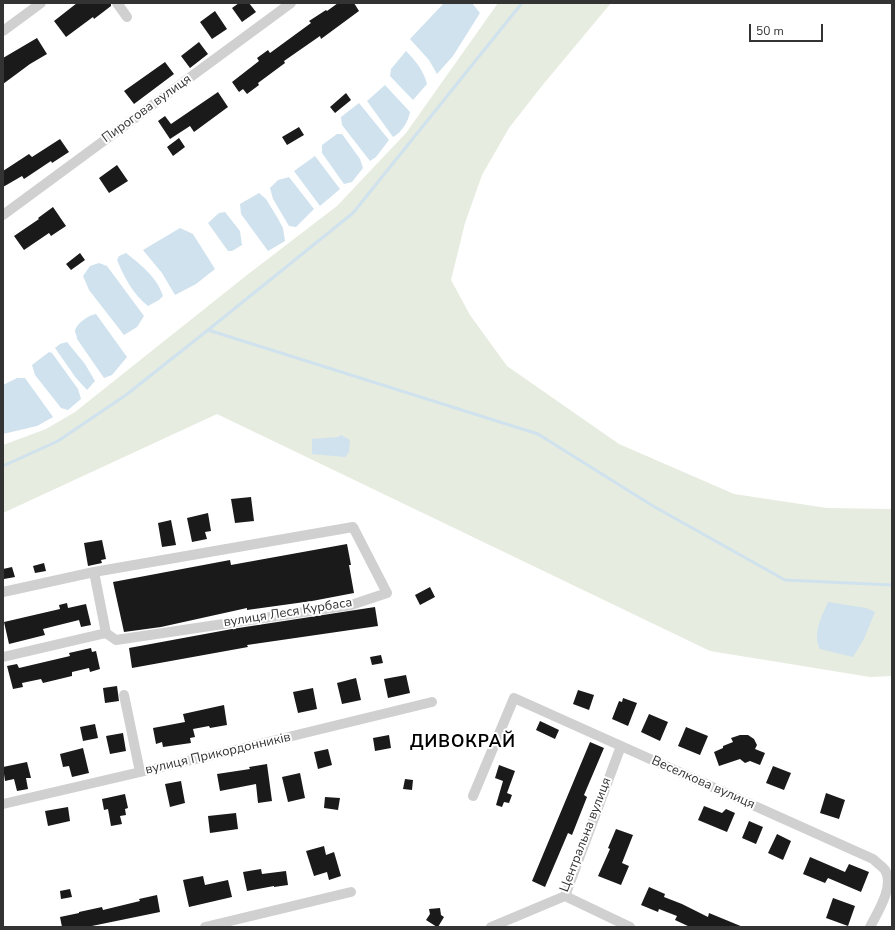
<!DOCTYPE html>
<html>
<head>
<meta charset="utf-8">
<style>
  body { margin:0 }
  #map { position:relative; width:895px; height:930px; overflow:hidden; background:#fff; font-family:"Nunito Sans",sans-serif }
  canvas { display:block }
  .frame { position:absolute; inset:0; border:4px solid #333; pointer-events:none }
  .scale { position:absolute; left:749px; top:24px; width:74px; height:18px; box-sizing:border-box; border:2px solid #333; border-top:0; padding-left:5px; font-size:12px; line-height:14px; white-space:nowrap; color:#333; -webkit-text-stroke:3px #fff; paint-order:stroke }
</style>
</head>
<body>
<div id="map">
<canvas width="895" height="930"></canvas>
<div class="frame"></div>
<div class="scale">50 m</div>
</div>
<script>
const c = document.querySelector('canvas').getContext('2d');
c.lineJoin = 'round';
function fillPath(path, color) { c.fillStyle = color; c.fill(path, 'evenodd'); }
function strokePath(path, color, width, dash) { c.strokeStyle = color; c.lineWidth = width; c.lineCap = dash ? 'butt' : 'round'; c.setLineDash(dash || []); c.stroke(path); }
function label(font, color, halo, rows, align = 'center') {
  c.font = font + ' "Nunito Sans",sans-serif'; c.lineWidth = 4; c.setLineDash([]); c.textBaseline = 'middle'; c.strokeStyle = halo; c.fillStyle = color; for (const [text, x, y, turn = 0] of rows) {
    c.save(); c.translate(x, y); c.rotate((+turn || 0) * Math.PI / 180); c.textAlign = isNaN(turn) ? turn : align; if (halo) c.strokeText(text, 0, 0); c.fillText(text, 0, 0); c.restore();
  }
}
fillPath(new Path2D(`
  M498,3H611L541,87L509,128L482,175L465,223L451,280L470,315L507,366L619,444L734,494L827,508L892,509V676L870,677L710,651L217,414L3,513V445L46,429L75,412L247,275L337,206L406,133Z`), '#e6ecdf');
fillPath(new Path2D(`
  M444,3H472L480,13L453,56L437,74L429,60L410,39Z
  M406,51C415,60 424,71 427,84L413,100L390,76L391,69Z
  M385,85L410,112C408,122 402,132 393,137L367,101Z
  M359,103L389,140L376,157L370,161L342,125L341,117Z
  M337,134H342L360,159L363,168L352,182L344,184L322,153V145Z
  M315,156L340,189L320,206L294,171Z
  M289,177L314,209L296,227L289,226L273,199L270,188L278,180Z
  M259,193L266,199L277,217L283,228L285,241L268,251L241,214L240,204Z
  M225,212L240,231L242,245L232,251H228L208,223L219,213Z
  M180,228L193,234L215,269L196,284L175,295L162,273L143,250Z
  M126,253C141,265 157,277 163,296L159,300L148,306C133,294 124,277 117,260L119,256Z
  M99,263L107,266L144,316L137,327L124,335L89,290L83,276L90,266Z
  M96,314L127,357L112,375L104,378L77,339C77,336 76,334 75,332C75,324 89,315 96,314Z
  M67,342L85,364L95,381L87,390L76,378L55,348L60,344Z
  M49,352L52,353L78,389L81,399L68,410L61,408L35,375L32,365Z
  M17,378H25L53,417L37,426L3,434V385Z
  M341,435L350,440L349,452L345,457L312,454V439L338,437Z
  M828,602L866,608L875,612L864,639L853,657L820,649C812,634 822,616 828,602Z`), '#cfe2ee');
strokePath(new Path2D(`
  M208,330L538,434L653,506L785,580L892,585
  M3,466L58,441L126,395L208,330L353,213L522,3`), '#cfe2ee', 3);
fillPath(new Path2D(`
  M77,3H111V6L94,19L93,17L66,37L54,21Z
  M239,3H249L256,12L242,22L232,8Z
  M338,3H354L359,11L321,39L320,36L284,61L285,63L258,83L259,85L247,94L243,89L239,92L232,82L259,61L257,58L268,50L270,53L311,23L309,21L326,10L327,11Z
  M215,11L227,29L212,39L200,22Z
  M37,38L47,54L30,64L3,84V58Z
  M199,42L208,54L190,68L181,56Z
  M165,62L174,74L134,104L124,91Z
  M218,92L228,107L194,132L190,126L170,139L158,121L165,116L171,124Z
  M346,93L351,100L335,113L330,107Z
  M299,127L304,135L287,145L282,137Z
  M179,138L185,147L173,156L167,147Z
  M60,139L69,152L52,163L51,161L24,179L22,176L3,187V171L29,154L32,157Z
  M117,165L128,181L109,193L99,178Z
  M53,207L66,226L51,236L49,233L24,250L14,236L39,219L38,218Z
  M80,253L85,260L71,270L66,264Z
  M251,497L254,521L235,523L231,499Z
  M208,513L211,531L205,532L207,539L192,542L187,518Z
  M171,520L176,545L162,547L158,523Z
  M102,540L106,559L101,560L102,563L88,566L84,543Z
  M347,544L351,565H349L354,593L312,601L247,610V608L161,627L124,632L113,582L230,560L231,565Z
  M44,563L46,571L35,573L33,566Z
  M12,567L15,577L4,579L3,569Z
  M430,587L435,597L420,605L415,595Z
  M67,603L68,608L86,604L91,625L81,627L79,620L43,629L45,635L9,644L4,622L60,609L59,605Z
  M375,607L378,626L247,645L248,647L132,668L129,648L232,629Z
  M91,648L92,652L96,651L100,669L90,672L89,668L72,672V676L43,683L41,679L22,683L23,687L13,689L7,666L17,664L19,668L70,656L69,653Z
  M381,655L383,663L372,665L370,657Z
  M406,675L410,693L388,698L384,679Z
  M356,678L361,700L342,704L337,683Z
  M117,686L119,701L105,703L103,688Z
  M313,688L317,709L298,713L293,692Z
  M578,690L594,695L589,710L573,704Z
  M623,698L637,703L628,726L612,719L619,701L622,702Z
  M224,705L227,725L210,728L209,726L193,729L195,737L190,738L191,743L163,747L162,742L156,744L153,728L185,722L183,714Z
  M649,714L668,722L660,741L641,732Z
  M540,721L559,730L555,739L536,730Z
  M95,724L98,738L83,741L80,727Z
  M686,727L708,736L700,755L678,746Z
  M123,733L126,751L110,754L106,736Z
  M389,735L391,748L375,751L373,738Z
  M740,735H748L754,739L757,745L755,749L765,753L760,765L750,761L745,763L740,759L719,766L714,752L723,748V746L733,742L731,738Z
  M590,742L604,748L584,795L587,797L572,835L568,833L545,887L532,881Z
  M83,748L89,773L72,777L69,766L63,767L60,754Z
  M328,749L332,765L318,769L314,752Z
  M27,762L31,778H26L28,789L17,791L14,779L5,781L3,767Z
  M267,764L272,801L258,803L256,784L220,791L217,774L250,769L249,767Z
  M499,765L515,771L507,793L512,795L509,803L504,802L502,807L496,805L503,781L495,778Z
  M773,766L791,773L784,790L766,783Z
  M300,773L305,798L288,802L282,777Z
  M405,779L413,780L412,790L403,789Z
  M181,781L185,803L170,807L165,784Z
  M826,793L845,800L839,819L820,813Z
  M125,794L128,808L125,809L126,815L120,816L122,824L111,826L108,809L104,810L102,799Z
  M325,797L340,798L338,810L324,808Z
  M704,806L722,813L726,809L735,813L727,832L698,820Z
  M68,807L70,821L48,826L45,811Z
  M236,813L238,829L210,833L208,816Z
  M749,821L763,827L756,844L742,838Z
  M616,829L633,835L622,863L629,866L621,885L598,876L610,849L608,848Z
  M777,834L791,841L783,860L768,853Z
  M324,846L326,855L334,852L341,876L329,880L327,872L314,876L306,851Z
  M810,857L845,872L849,864L869,872L861,892L828,878L825,883L803,874Z
  M261,869L262,874L286,871L288,885L274,887V886L247,891L243,872Z
  M203,876L205,885L228,880L232,897L189,907L183,880Z
  M649,887L665,894L664,897L682,904L708,917L709,913L743,927H690L675,920L677,916L659,909L658,912L641,905Z
  M70,889L72,897L61,899L60,891Z
  M157,895L160,912L87,927H62L60,917L79,913V912L102,907L103,910L140,901L139,899Z
  M833,898L855,906L848,926L826,918Z
  M440,908L441,915L444,917L438,927H437L426,920L430,914L429,909Z`), '#1a1a1a');
strokePath(new Path2D(`
  M117,3L127,17
  M3,31L41,3
  M3,215L291,3
  M94,572L106,633
  M3,592L94,572L353,527L387,593L351,605L116,640L106,633L3,657
  M124,695L140,772
  M473,796L514,698L873,859C877,863 882,866 885,870C895,886 877,913 870,927
  M3,804L239,749L432,702
  M565,896L630,927
  M205,927L351,892
  M491,927L565,896L621,746`), '#d0d0d0', 10);
label('13px', '#333', '#fff', [
  ["Пирогова вулиця",147,109,-36],
  ["вулиця Леся Курбаса",288,613,-9],
  ["вулиця Прикордонників",218,754,-13],
  ["Веселкова вулиця",703,783,24],
  ["Центральна вулиця",586,835,-69]
]);
c.letterSpacing = '1px';
label('bold 17px', '#000', '#fff', [
  ["ДИВОКРАЙ",463,743]
]);
c.letterSpacing = '0px';
</script>
</body>
</html>
